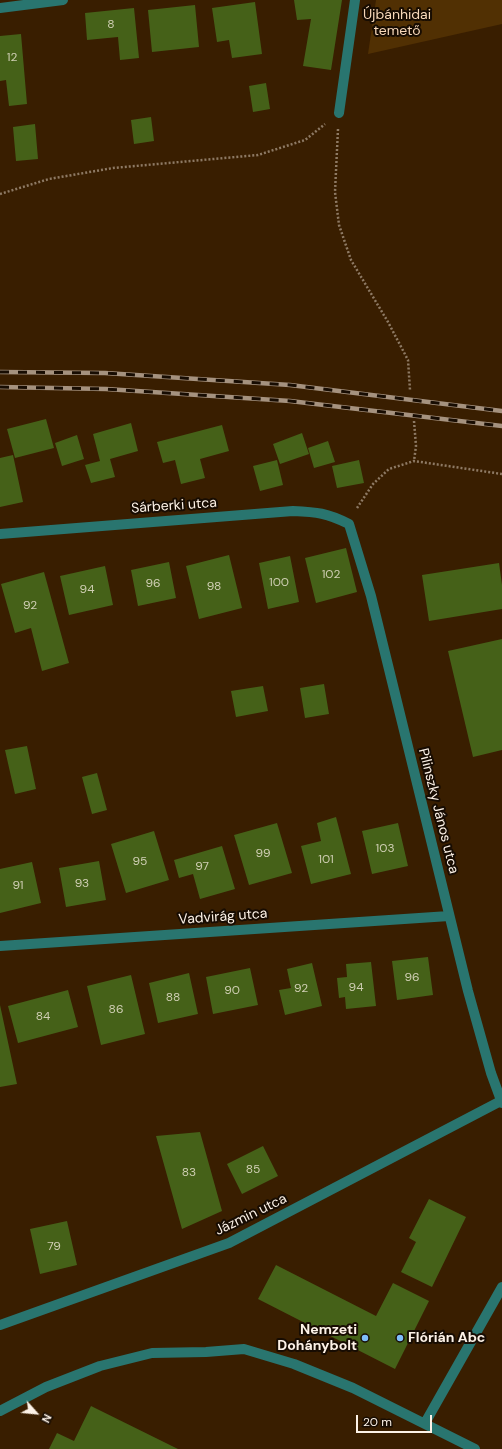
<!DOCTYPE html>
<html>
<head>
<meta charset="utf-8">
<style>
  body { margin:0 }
  #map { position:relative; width:502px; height:1449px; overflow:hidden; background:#391e00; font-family:"DM Sans",sans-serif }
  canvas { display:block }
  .north { position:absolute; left:16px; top:1393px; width:40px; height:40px; -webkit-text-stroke:3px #170c02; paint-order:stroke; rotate:117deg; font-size:11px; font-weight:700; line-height:16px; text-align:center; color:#fdf2e7 }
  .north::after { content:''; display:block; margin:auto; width:14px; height:18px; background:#fdf2e7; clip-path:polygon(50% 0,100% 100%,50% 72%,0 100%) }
  .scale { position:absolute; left:356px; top:1415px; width:76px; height:18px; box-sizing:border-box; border:2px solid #fdf2e7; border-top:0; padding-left:5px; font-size:12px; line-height:14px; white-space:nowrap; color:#fdf2e7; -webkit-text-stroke:3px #170c02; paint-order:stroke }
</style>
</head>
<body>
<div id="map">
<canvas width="502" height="1449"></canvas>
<div class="north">N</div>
<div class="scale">20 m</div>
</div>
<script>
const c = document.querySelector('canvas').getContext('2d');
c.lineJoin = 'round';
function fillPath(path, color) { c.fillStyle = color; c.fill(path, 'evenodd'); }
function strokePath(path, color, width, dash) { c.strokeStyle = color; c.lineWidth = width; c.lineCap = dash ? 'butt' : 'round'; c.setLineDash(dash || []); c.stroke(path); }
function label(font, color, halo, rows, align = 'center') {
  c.font = font + ' "DM Sans",sans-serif'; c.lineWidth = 4; c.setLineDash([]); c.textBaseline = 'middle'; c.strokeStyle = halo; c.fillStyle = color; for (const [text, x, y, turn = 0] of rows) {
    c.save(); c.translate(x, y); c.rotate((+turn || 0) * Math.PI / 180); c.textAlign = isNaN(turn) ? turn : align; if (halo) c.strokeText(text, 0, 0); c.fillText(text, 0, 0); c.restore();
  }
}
fillPath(new Path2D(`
  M376,0H502V24L368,54Z`), '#513003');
fillPath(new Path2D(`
  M294,0H342L331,70L303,66L311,19L297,20Z
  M255,2L262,54L232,58L229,40L217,42L212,8Z
  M195,5L199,47L152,52L148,10Z
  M134,8L139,58L120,60L118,37L87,40L85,13Z
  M21,34L27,104L9,106L6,80L0,81V36Z
  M266,83L270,109L253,112L249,86Z
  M151,117L154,141L134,144L131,120Z
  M35,124L38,159L16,161L13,127Z
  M46,419L54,448L15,458L7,429Z
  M131,423L138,451L110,459L115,477L91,483L85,465L100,461L93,434Z
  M222,425L229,451L200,459L205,478L181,484L175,460L163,463L157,442Z
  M302,433L309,454L280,464L273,444Z
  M77,435L84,459L62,466L55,443Z
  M328,441L335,462L314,468L308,448Z
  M13,455L23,502L0,507V458Z
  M277,460L283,485L260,491L253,466Z
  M359,460L364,483L337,488L332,466Z
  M346,548L357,592L316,603L305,558Z
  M229,555L242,608L199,619L186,566Z
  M290,556L299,602L268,609L259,563Z
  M169,562L176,598L138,606L131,570Z
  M499,563L502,585V609L429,621L422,575Z
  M105,566L113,605L69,615L60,576Z
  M44,572L69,663L42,671L31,628L15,633L1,584Z
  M502,639V750L473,757L448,651Z
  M324,684L329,714L305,718L300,688Z
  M263,686L268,711L236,717L231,691Z
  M27,746L36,789L15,794L5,750Z
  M97,773L107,810L92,814L82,777Z
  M336,817L351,874L311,884L301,846L321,841L317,823Z
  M277,823L292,873L249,885L234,835Z
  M398,823L408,866L372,874L362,831Z
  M154,831L169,880L126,893L111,844Z
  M222,846L235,889L200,899L193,874L179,878L174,860Z
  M99,861L106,900L66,907L59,868Z
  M32,862L41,903L0,913V869Z
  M428,957L433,995L397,1000L392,961Z
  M371,962L376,1006L346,1009L345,997L339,998L337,978L347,977L346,964Z
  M312,963L322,1006L285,1015L279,990L291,988L287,969Z
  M250,968L258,1005L213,1014L206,977Z
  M189,973L198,1014L158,1023L149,983Z
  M131,975L145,1034L101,1045L87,986Z
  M68,990L78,1027L18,1043L8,1006Z
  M0,1005L17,1084L0,1087Z
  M200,1132L222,1211L182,1229L156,1136Z
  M263,1146L278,1176L242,1194L227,1164Z
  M429,1199L466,1217L432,1287L401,1272L416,1242L409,1238Z
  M67,1221L77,1265L40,1274L30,1229Z
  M276,1265L376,1316L393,1283L429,1301L395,1369L258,1299Z
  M91,1406L178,1449H49L57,1433L74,1441Z`), '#456118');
strokePath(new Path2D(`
  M338,129L335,192L339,225L351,260L388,322L408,360L410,390
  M0,194L49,179L113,168L258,155L305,140L325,124
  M414,421L416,446L414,461
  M357,508L373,484L389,469L414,461L502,474`), '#8e7a64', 2.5, [2, 2]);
strokePath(new Path2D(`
  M0,8L63,0
  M339,113L355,0
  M0,534L293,511C317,512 327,513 349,524L371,596L468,991L491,1073L502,1103
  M0,946L449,916
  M0,1325L229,1243L501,1101
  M0,1411L46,1387L100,1366L152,1353L206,1352L244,1349L294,1364L353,1388L475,1449
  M425,1423L502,1287`), '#29756f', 10);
const rail = new Path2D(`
  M0,372L105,373L290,385L502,411
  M0,387L106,389L290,401L502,426`);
strokePath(rail, '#a5927f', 4.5);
strokePath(rail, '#170c02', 3, [9]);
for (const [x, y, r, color] of [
  [365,1338,4,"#7ebdf9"],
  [400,1338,4,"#7ebdf9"]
]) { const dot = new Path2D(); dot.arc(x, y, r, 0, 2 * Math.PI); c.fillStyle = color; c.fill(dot); strokePath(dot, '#170c02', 1.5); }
label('12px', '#cfceb3', null, [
  ["8",111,25],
  ["12",12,58],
  ["102",331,575],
  ["100",279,583],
  ["96",153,584],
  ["98",214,587],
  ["94",87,590],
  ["92",30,606],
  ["103",385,849],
  ["99",263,854],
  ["101",326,860],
  ["95",140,862],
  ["97",202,867],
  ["93",82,884],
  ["91",18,886],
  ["96",412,978],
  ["94",356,988],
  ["92",301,989],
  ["90",232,991],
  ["88",173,998],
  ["86",116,1010],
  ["84",43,1017],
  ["85",253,1170],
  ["83",189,1173],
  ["79",54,1247]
]);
label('14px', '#f8d9ba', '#170c02', [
  ["Újbánhidai",397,15],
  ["temető",397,31]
]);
label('14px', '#fdf2e7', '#170c02', [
  ["Sárberki utca",174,506,-4],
  ["Pilinszky János utca",438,811,76],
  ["Vadvirág utca",223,917,-4],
  ["Jázmin utca",251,1215,-26]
]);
label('bold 14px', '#fdf2e7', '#170c02', [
  ["Nemzeti",357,1330],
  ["Dohánybolt",357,1346],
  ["Flórián Abc",408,1338,"left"]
], 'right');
</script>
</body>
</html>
